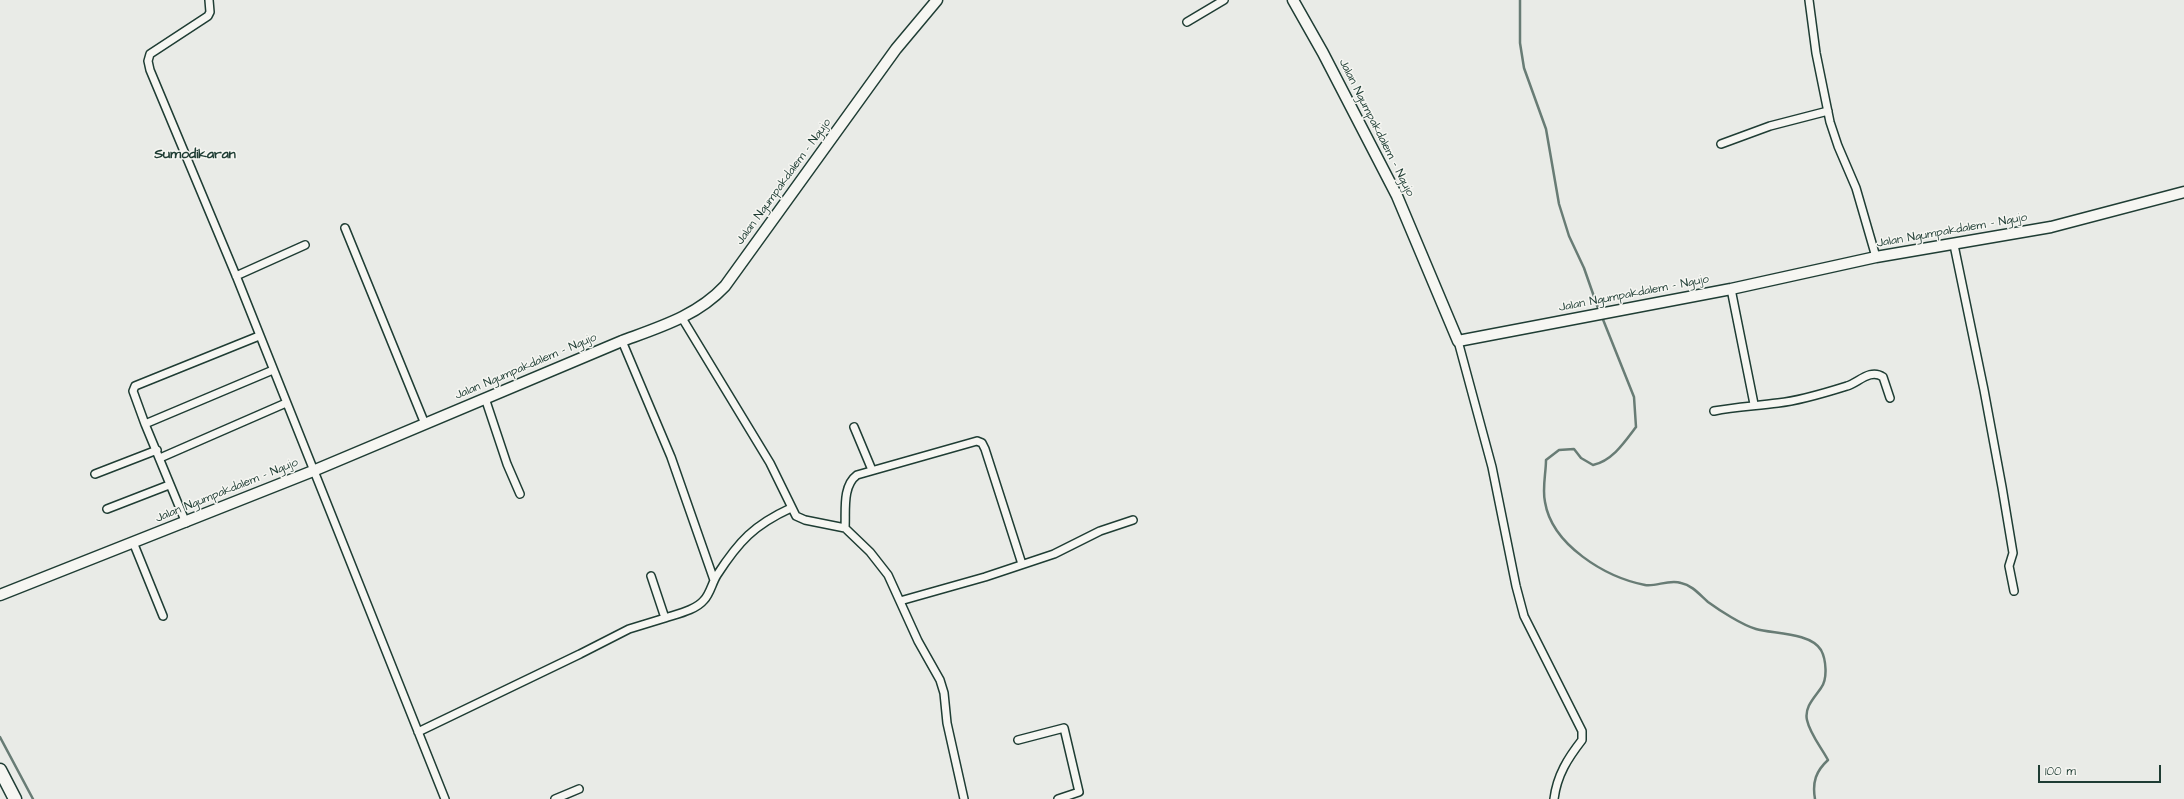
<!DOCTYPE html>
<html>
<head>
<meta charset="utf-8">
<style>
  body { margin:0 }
  #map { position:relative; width:2184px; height:799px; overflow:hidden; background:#e9ebe7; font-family:"Architects Daughter",sans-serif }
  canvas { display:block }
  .scale { position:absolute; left:2038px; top:765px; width:123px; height:18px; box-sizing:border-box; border:2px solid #1f3d34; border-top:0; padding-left:5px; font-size:12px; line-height:14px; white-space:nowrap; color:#1f3d34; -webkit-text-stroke:3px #f6f6f2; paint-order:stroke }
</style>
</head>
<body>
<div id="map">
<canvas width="2184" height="799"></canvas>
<div class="scale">100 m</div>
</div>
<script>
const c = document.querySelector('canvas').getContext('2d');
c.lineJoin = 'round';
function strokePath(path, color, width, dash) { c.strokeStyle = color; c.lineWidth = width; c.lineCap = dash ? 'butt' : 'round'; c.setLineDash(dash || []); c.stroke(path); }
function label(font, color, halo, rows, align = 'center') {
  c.font = font + ' "Architects Daughter",sans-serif'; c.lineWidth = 3; c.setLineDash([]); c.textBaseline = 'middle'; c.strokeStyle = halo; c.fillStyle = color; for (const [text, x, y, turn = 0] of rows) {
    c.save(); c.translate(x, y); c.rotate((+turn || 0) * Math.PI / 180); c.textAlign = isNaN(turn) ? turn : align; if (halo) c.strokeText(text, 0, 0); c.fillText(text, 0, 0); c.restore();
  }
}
strokePath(new Path2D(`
  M1520,0V43L1524,68L1546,129L1559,204L1569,236L1584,268L1599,311
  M1602,317L1634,397L1636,427C1624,443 1612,461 1593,465L1581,458L1574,449L1559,450L1546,460C1546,473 1542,489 1545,502C1552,545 1605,577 1645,585C1656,587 1669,579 1681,583C1692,585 1700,595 1708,602C1719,610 1742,625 1756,629C1772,634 1810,632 1821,650C1826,659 1828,679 1821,688C1815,697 1804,707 1807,720C1810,734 1821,747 1828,760C1816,771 1812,782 1815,799
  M0,737L33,799`), '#687c75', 2.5);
const street = new Path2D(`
  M209,0L210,12L208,16L150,54L148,61L150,70L237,278L445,799
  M1809,0L1816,53L1830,122L1838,146L1856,188L1876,257
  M1187,22L1224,0
  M1721,144L1770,126L1828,111
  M345,228L425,424
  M1954,245L1984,390L2002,487L2013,553L2009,566L2014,591
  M236,276L305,245
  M1731,289L1754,404
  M682,318L770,463L796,516L805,520L845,528L870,552L888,575L918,641L940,680L944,693L947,723L964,799
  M622,341L671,457L714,580
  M1458,341L1492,467L1516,586L1524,616L1582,731V740C1568,758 1557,775 1554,799
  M485,398L507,464L520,494
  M1714,411C1735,407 1756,406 1778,403C1797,401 1828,392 1847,386C1858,383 1870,368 1883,377L1890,398
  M145,424L133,391L135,386L259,336
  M854,427L872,470
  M160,458L286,403
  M95,474L157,450
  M107,509L169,485
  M186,523L145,424L273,370
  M845,528C846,511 842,486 857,475L977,441L982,443L985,449L1022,564
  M133,542L163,616
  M900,601L985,577L1054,554L1100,531L1133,520
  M665,618C677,614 696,610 704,600C710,594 712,583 717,575C739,541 754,525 791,508
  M418,732L580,654L629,629L665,618L651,576
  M1018,740L1064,728L1079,792L1058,799
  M555,799L579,789`);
const secondary = new Path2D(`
  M1293,0L1323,53L1397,196L1458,341L1731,289L1876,257L2051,227L2184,192
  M0,595L313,471L622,341C660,327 697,316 725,286L896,49L937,0`);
const primary = new Path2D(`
  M0,770L15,799`);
strokePath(street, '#1f3d34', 10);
strokePath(secondary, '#1f3d34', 13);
strokePath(primary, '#1f3d34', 15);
strokePath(street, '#f6f6f2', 7);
strokePath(secondary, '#f6f6f2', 10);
strokePath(primary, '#f6f6f2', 12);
label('12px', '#1f3d34', '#f6f6f2', [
  ["Jalan Ngumpakdalem - Ngujo",1376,128,63],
  ["Jalan Ngumpakdalem - Ngujo",784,182,-54],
  ["Jalan Ngumpakdalem - Ngujo",1952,231,-10],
  ["Jalan Ngumpakdalem - Ngujo",1634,294,-11],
  ["Jalan Ngumpakdalem - Ngujo",526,367,-23],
  ["Jalan Ngumpakdalem - Ngujo",227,491,-22]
]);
label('bold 14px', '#1f3d34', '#f6f6f2', [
  ["Sumodikaran",195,155]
]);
</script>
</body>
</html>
